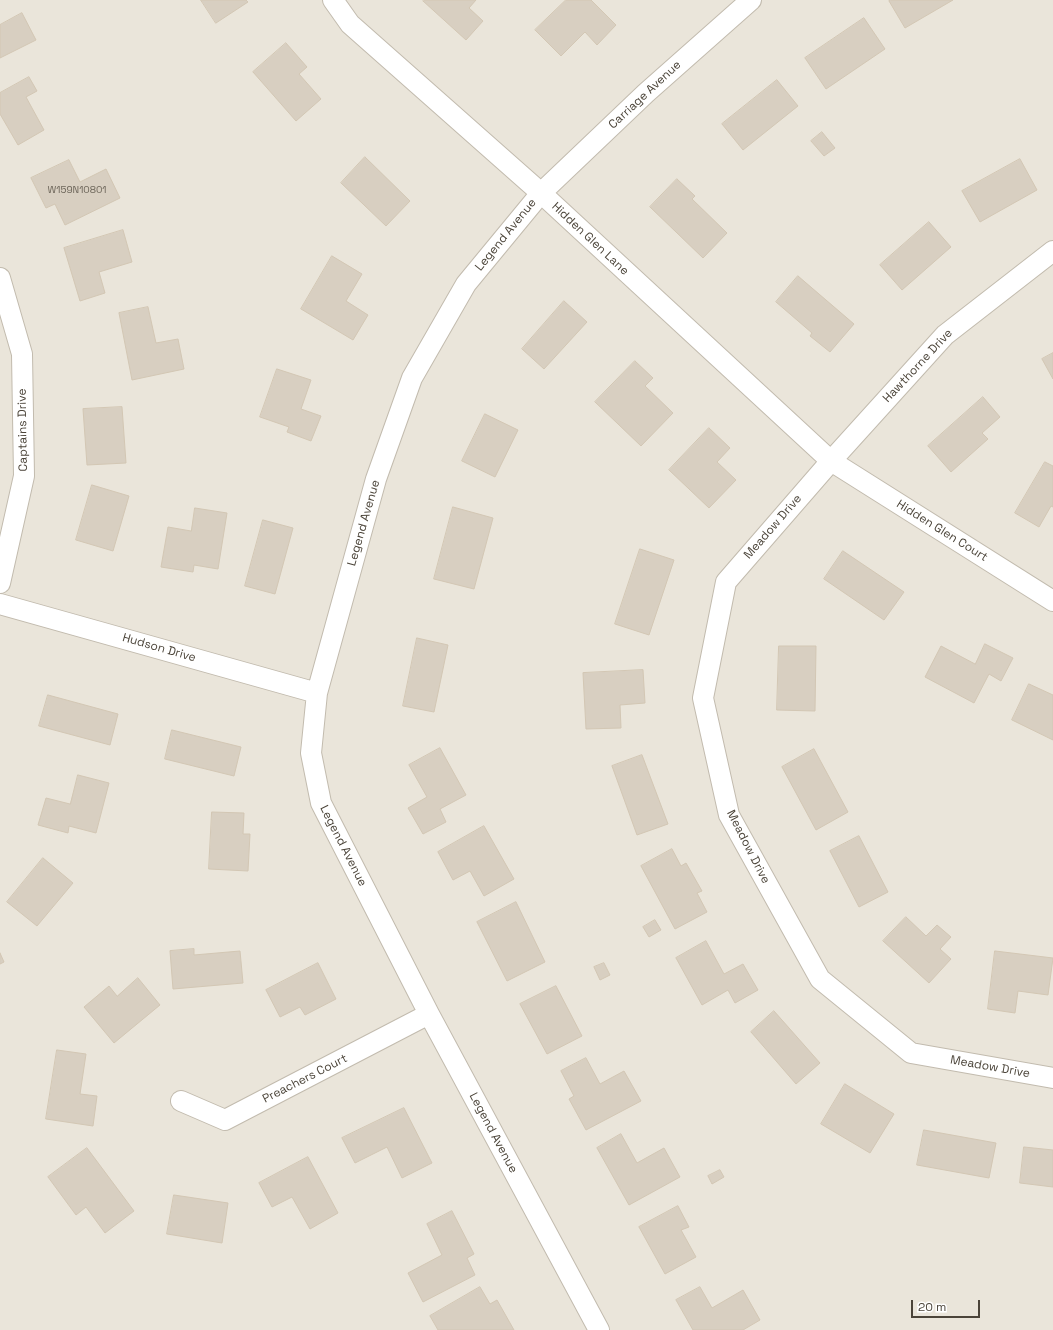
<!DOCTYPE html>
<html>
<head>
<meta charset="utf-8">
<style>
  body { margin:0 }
  #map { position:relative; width:1053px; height:1330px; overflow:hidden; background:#f6f3ec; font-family:"Space Grotesk",sans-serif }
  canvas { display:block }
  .scale { position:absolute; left:911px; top:1300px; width:69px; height:18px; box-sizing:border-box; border:2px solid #4b4439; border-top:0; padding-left:5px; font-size:12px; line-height:14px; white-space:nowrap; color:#4b4439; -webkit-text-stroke:3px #fff; paint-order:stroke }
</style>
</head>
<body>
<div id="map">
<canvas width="1053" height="1330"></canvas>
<div class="scale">20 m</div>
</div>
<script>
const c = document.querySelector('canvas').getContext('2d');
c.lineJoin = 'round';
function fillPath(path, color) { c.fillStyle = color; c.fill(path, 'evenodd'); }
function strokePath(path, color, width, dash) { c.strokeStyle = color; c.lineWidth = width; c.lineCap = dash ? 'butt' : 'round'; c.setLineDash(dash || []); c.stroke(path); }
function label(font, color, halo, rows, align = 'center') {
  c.font = font + ' "Space Grotesk",sans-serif'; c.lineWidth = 3; c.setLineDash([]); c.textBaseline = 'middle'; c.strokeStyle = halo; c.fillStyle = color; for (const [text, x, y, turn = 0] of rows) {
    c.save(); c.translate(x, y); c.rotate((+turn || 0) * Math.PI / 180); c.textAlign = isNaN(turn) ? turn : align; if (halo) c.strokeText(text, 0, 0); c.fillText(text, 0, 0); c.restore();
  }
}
fillPath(new Path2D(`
  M0,0H1053V1330H0Z`), '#eae5da');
const building = new Path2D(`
  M201,0H246L248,2L216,23Z
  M424,0H476L469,8L483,21L466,40L423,1Z
  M566,0H591L616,25L597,45L585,32L561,56L535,30Z
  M891,0H953L905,28L889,1Z
  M22,13L36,40L0,58V25Z
  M864,18L885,49L826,89L805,58Z
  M286,43L307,67L299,74L321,99L296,121L253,72Z
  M29,77L37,91L26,97L44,130L18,145L0,114V93Z
  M777,80L798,106L743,150L722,124Z
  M822,132L835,148L824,156L811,141Z
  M365,157L410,201L386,226L341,183Z
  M1020,159L1037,190L980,222L962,191Z
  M69,160L80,182L106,169L120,198L65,225L55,204L46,208L31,178Z
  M677,179L695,196L692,199L727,233L703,258L650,207Z
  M929,222L951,247L902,290L880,265Z
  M123,230L132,262L99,272L105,293L80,301L64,248Z
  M332,256L362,274L346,301L368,315L353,340L301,309Z
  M798,276L854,324L830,352L810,336L812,333L776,302Z
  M564,301L587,322L544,369L522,349Z
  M148,307L156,343L178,339L184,369L132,380L119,313Z
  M1053,353V379L1042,359Z
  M635,361L653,378L645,386L673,413L641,446L595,402Z
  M277,369L311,380L301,409L321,416L311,441L287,432L289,427L260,417Z
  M983,397L1000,417L982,433L988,439L951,472L928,446Z
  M122,407L126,463L87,465L83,409Z
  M485,414L518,430L495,477L462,461Z
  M709,428L730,448L717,462L736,480L709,508L669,470Z
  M1045,462L1053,466V507L1051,506L1039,527L1015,513Z
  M92,485L129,496L113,551L76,540Z
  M453,507L493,518L474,589L434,579Z
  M195,508L227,513L218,569L194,565L193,572L161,567L168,527L191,531Z
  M263,520L293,528L275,594L245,586Z
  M640,549L674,560L649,635L615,624Z
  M843,551L904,592L884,620L824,579Z
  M417,638L448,645L434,712L403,706Z
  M985,644L1013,658L1001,681L989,674L974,703L925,677L941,646L975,664Z
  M779,646H816L815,711L777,710Z
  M643,670L645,703L620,705L621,728L586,729L583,673Z
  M1029,684L1053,695V740L1012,720Z
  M48,695L118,714L110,745L39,726Z
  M172,730L241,747L234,776L165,759Z
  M440,748L466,795L440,809L446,822L423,834L408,808L427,797L409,765Z
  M814,749L848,812L816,830L782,767Z
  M642,755L668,824L637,835L612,766Z
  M78,775L109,783L96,833L69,826L68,833L38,825L46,798L70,804Z
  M212,812L244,813L243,834H250L248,871L209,869Z
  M484,826L514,879L484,896L470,871L453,880L438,852Z
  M859,836L888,892L859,907L830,851Z
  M672,849L681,866L686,863L702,891L697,893L707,912L675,929L641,866Z
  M43,858L73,883L37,926L7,902Z
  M516,902L545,962L507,981L477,922Z
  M906,917L926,936L937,925L951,937L940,949L951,959L929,983L883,941Z
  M655,920L661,930L649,937L643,927Z
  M706,941L724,974L743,964L758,990L735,1003L728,990L702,1005L676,958Z
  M194,949V955L240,951L243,983L173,989L170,951Z
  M995,951L1053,958L1048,995L1018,991L1015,1013L988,1009Z
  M0,953L4,962L0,964Z
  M318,963L336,999L305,1015L300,1007L280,1017L266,990Z
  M604,963L610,975L600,980L594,967Z
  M138,978L160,1005L114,1043L84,1007L109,986L117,996Z
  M556,986L582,1036L547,1054L520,1004Z
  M774,1011L820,1063L796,1084L751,1032Z
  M57,1050L86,1054L80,1094L97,1096L93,1126L46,1119Z
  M586,1058L600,1084L624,1071L641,1101L586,1130L569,1099L574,1096L561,1071Z
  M845,1084L894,1114L870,1153L821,1124Z
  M404,1108L432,1163L402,1178L387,1147L355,1163L342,1138Z
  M924,1130L996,1143L989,1178L917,1165Z
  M621,1134L637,1163L664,1148L680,1177L629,1205L597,1148Z
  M1024,1147L1053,1150V1187L1020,1183Z
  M87,1148L134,1211L105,1233L86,1207L76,1215L48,1177Z
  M308,1157L338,1213L310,1229L292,1197L272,1207L259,1183Z
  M720,1170L724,1177L712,1184L708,1176Z
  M174,1195L228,1203L222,1243L167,1234Z
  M678,1206L689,1227L681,1230L696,1257L665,1274L639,1227Z
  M452,1211L474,1254L467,1258L475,1275L423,1302L408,1273L442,1255L427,1224Z
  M480,1287L490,1304L497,1300L514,1330H438L430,1316Z
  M700,1287L712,1308L743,1290L760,1320L743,1330H693L676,1300Z`);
fillPath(building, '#d8cfc1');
strokePath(building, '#d3c7b4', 1);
const minor = new Path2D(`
  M333,0L350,24L541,193L831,461L1053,601
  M1053,251L945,335L831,461L726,582L703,698L729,815L820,979L911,1053L1053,1078
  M0,278L22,354L24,476L0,583
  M0,604L317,693
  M181,1101L225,1120L429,1014
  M599,1330L429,1014L321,803L311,753L317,693L376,479L412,378L466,284L541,193L646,93L751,0`);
strokePath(minor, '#c2bbae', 22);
strokePath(minor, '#fff', 20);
label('10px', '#6e675b', null, [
  ["W159N10801",77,190]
]);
label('12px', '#4b4439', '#fff', [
  ["Carriage Avenue",645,95,-43],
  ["Legend Avenue",506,235,-51],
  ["Hidden Glen Lane",590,239,43],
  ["Hawthorne Drive",918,366,-47],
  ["Captains Drive",23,430,-91],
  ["Legend Avenue",364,523,-74],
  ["Meadow Drive",773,527,-49],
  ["Hidden Glen Court",942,531,32],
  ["Hudson Drive",159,648,16],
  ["Legend Avenue",343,846,63],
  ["Meadow Drive",748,847,63],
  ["Meadow Drive",990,1067,10],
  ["Preachers Court",305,1079,-27],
  ["Legend Avenue",493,1133,62]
]);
</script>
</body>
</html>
